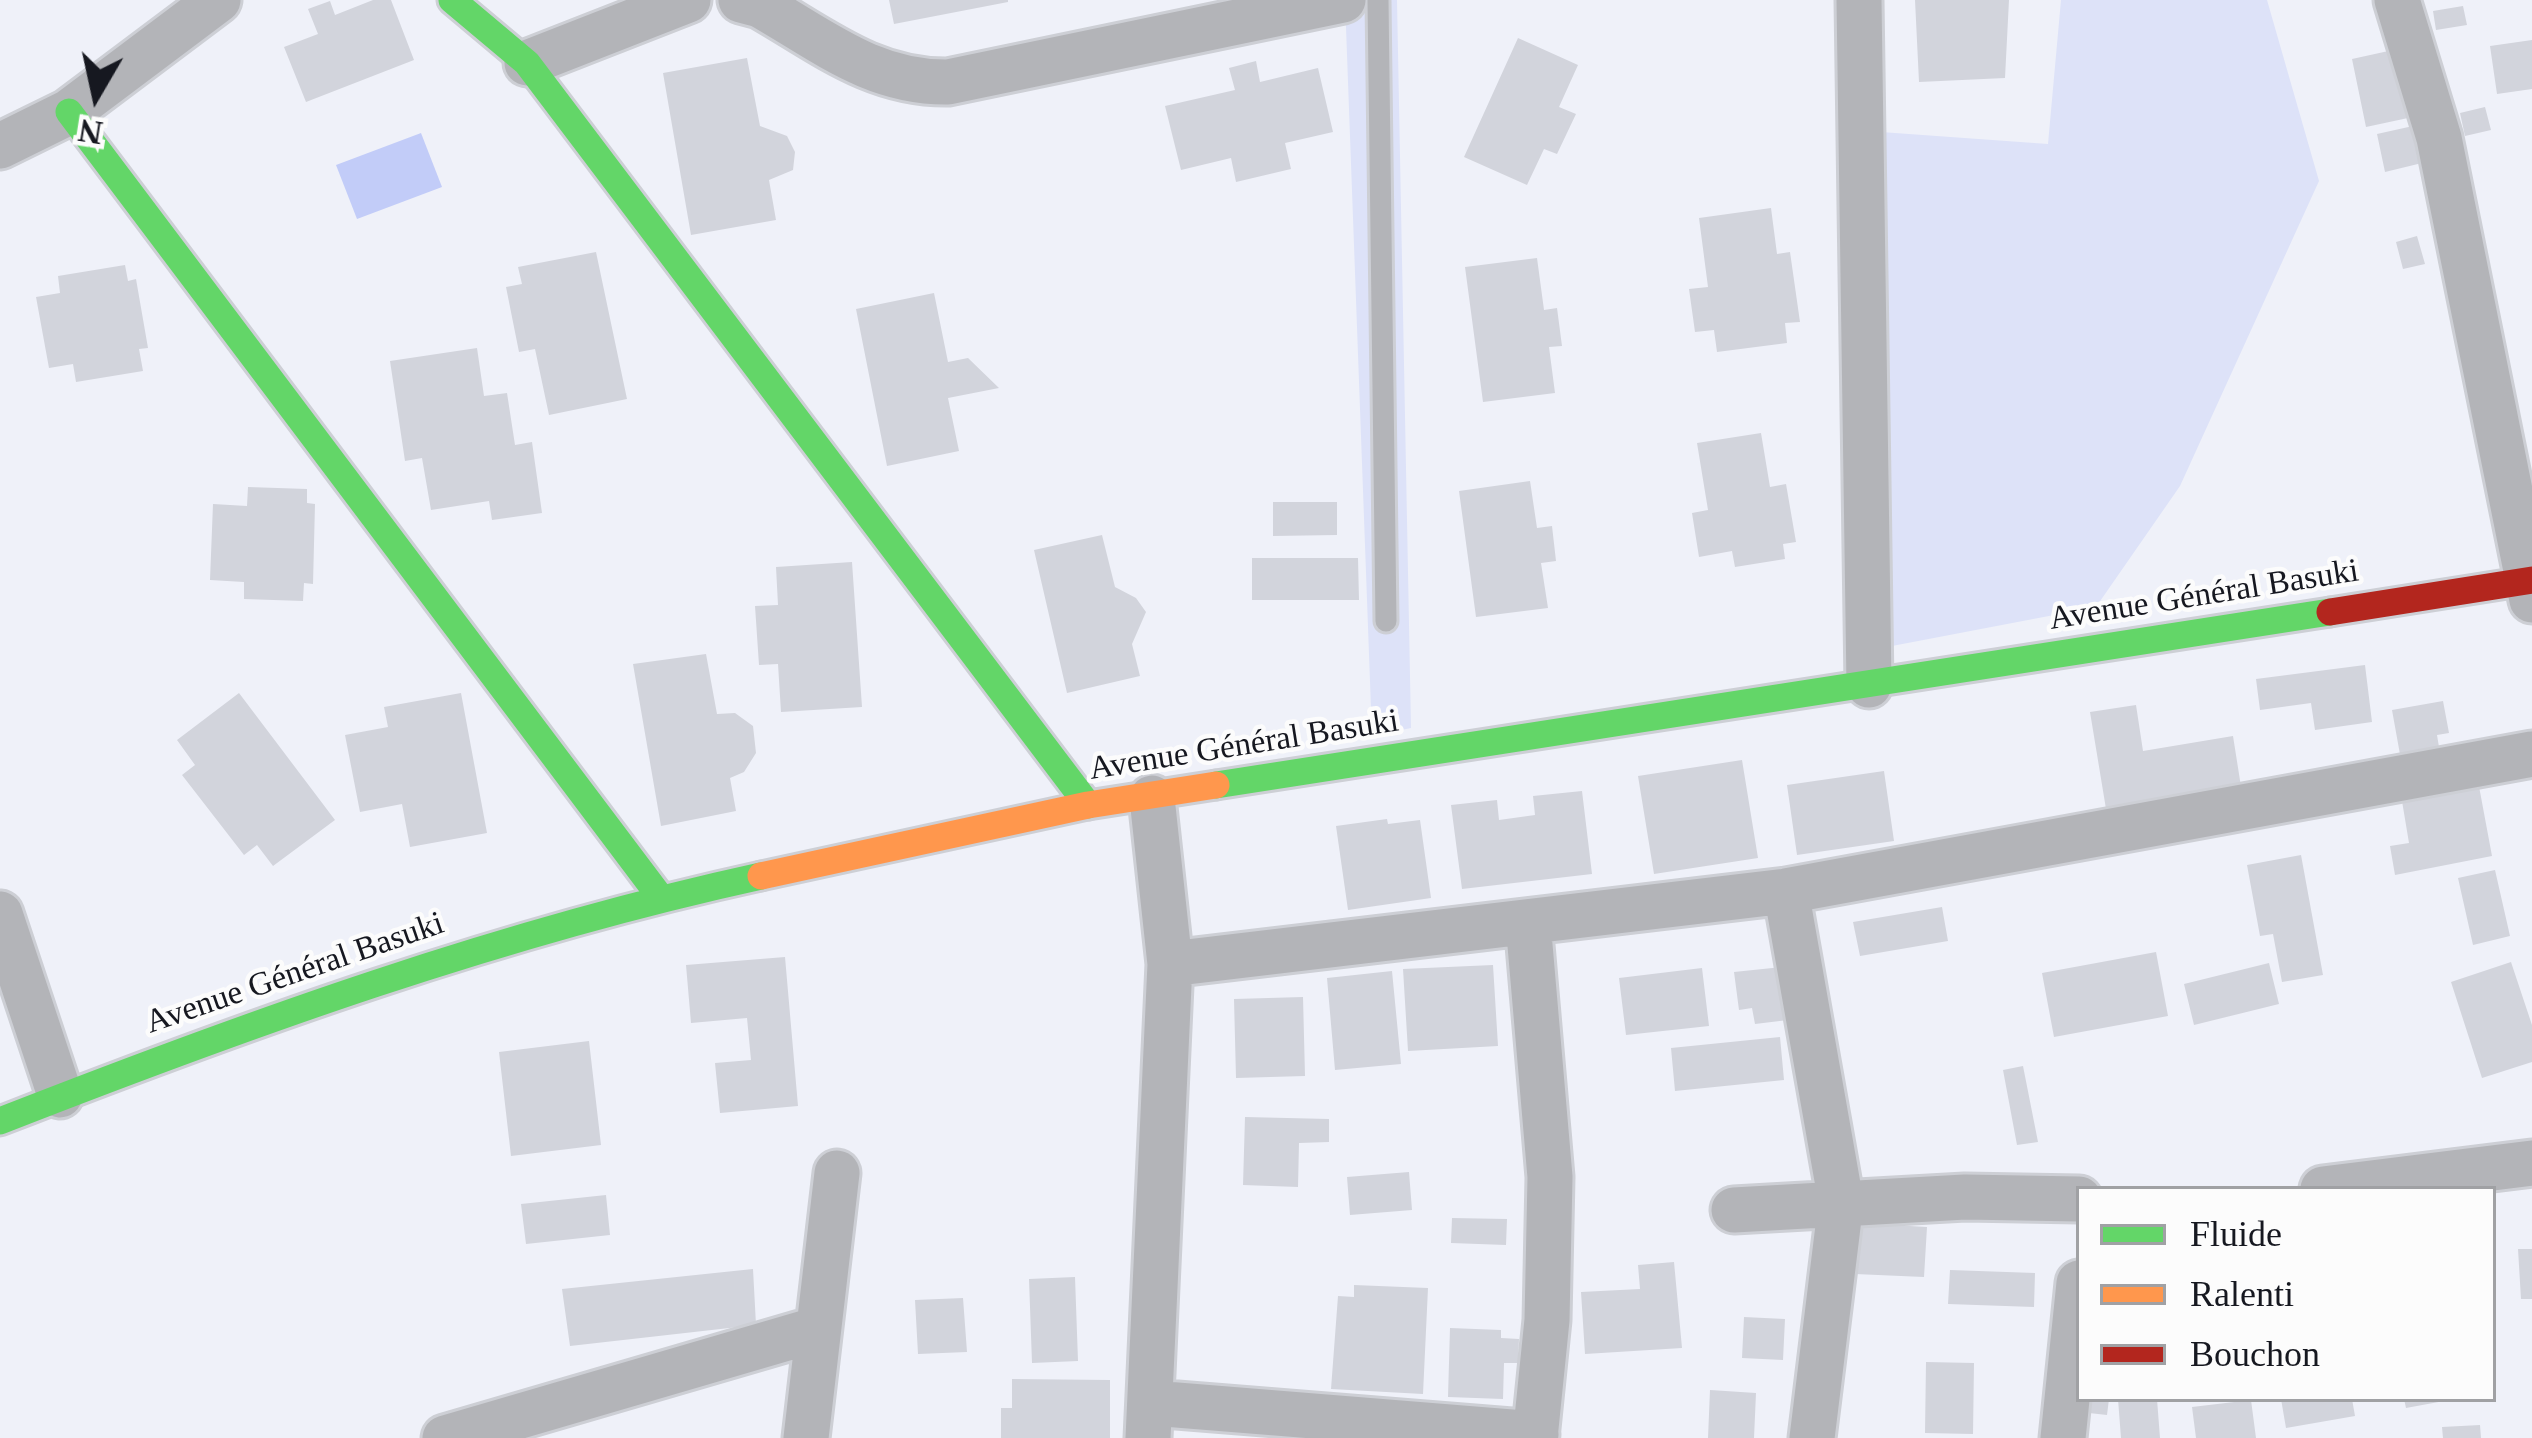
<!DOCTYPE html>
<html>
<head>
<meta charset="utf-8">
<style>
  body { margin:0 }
  #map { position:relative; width:2532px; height:1438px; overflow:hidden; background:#eff1f9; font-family:Georgia,serif }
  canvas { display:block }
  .legend { position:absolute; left:2076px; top:1186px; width:420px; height:216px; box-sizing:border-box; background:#fcfcfc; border:3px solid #a0a1a4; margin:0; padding:15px 21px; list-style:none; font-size:36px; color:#161820 }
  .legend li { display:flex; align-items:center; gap:24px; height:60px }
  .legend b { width:60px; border:3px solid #a0a1a4 }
  .north { position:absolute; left:36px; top:36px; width:120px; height:120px; -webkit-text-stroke:9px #fcfcfc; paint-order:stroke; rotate:189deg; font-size:33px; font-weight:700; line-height:48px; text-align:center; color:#161820 }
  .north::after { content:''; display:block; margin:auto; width:42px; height:54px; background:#161820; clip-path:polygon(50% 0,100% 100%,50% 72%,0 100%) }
</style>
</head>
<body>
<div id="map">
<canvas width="2532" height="1438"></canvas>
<ul class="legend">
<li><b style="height:15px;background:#63d668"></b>Fluide</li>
<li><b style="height:15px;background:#ff974d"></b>Ralenti</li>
<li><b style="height:15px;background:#b3261e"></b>Bouchon</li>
</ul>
<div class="north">N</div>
</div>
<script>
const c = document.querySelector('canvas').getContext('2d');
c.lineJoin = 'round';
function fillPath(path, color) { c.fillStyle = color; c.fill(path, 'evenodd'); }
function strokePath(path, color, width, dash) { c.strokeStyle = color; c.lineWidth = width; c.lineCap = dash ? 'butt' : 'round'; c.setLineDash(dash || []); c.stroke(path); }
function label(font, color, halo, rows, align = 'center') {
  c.font = font + ' Georgia,serif'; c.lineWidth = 9; c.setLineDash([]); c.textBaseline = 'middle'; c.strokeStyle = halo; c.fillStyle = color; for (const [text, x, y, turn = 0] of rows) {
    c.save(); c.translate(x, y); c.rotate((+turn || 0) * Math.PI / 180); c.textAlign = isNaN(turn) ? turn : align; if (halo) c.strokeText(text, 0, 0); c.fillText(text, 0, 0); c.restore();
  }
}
fillPath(new Path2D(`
  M1345,0H1397L1411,728L1372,736Z
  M2061,0H2267L2319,181L2180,486L2096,607L1892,646L1881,132L2048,144Z`), '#dde2f8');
fillPath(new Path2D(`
  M421,133L442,187L357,219L336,165Z`), '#c2ccf8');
fillPath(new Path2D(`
  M373,0H391L414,60L306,102L284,47L318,34L308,9L330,1L335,15Z
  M889,0H1008V2L894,24Z
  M1915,0H2009L2005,78L1919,82Z
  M2463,6L2467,25L2436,30L2433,11Z
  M1518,38L1578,65L1559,107L1576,114L1557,154L1544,149L1527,185L1464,157Z
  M2532,40V89L2497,94L2490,46Z
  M2393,50L2408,118L2366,127L2352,59Z
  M747,58L760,126L787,136L795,152L793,170L769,180L776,220L691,235L663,73Z
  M1256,61L1260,82L1318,68L1333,132L1285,143L1291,169L1236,182L1231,158L1181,170L1165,106L1235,90L1229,68Z
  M2485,107L2491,130L2465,136L2460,113Z
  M2413,126L2422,163L2385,172L2377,134Z
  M1771,208L1777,254L1790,252L1800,322L1785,323L1787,343L1717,352L1714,330L1695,332L1689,289L1708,287L1699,218Z
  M2417,236L2425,264L2403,269L2396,242Z
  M596,252L627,399L549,415L535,349L519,352L506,287L522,284L518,267Z
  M1537,258L1544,310L1557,308L1562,346L1549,347L1555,393L1483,402L1465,267Z
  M125,265L128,281L136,279L148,348L139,349L143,371L76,382L73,364L49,368L36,297L60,293L58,276Z
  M934,293L948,362L968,358L999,388L948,398L959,451L887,466L856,309Z
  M477,348L484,396L507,393L515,445L532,442L542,513L492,520L489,501L431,510L422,458L405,461L390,361Z
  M1761,433L1770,487L1786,484L1796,542L1783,544L1785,559L1735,567L1732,551L1699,557L1692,513L1708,510L1697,443Z
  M1530,481L1537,528L1552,526L1556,561L1541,563L1548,608L1476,617L1459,491Z
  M248,487L307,489V503L315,504L313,584L304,583L303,601L244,599V582L210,580L213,504L247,506Z
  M1273,502H1337V535L1273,536Z
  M1102,535L1115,587L1136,598L1146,612L1132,644L1140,676L1067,693L1034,550Z
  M1252,558H1358L1359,600H1252Z
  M852,562L862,707L781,712L778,664L759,665L755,606L778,605L776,567Z
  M706,654L717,714L735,713L753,726L756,753L744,772L730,778L736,811L661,826L633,664Z
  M2365,665L2372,722L2315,730L2311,703L2260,710L2256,679Z
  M239,693L335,820L273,866L257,845L244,855L182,775L195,765L177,740Z
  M461,693L487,833L410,847L402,804L360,812L345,735L388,727L384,707Z
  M2443,701L2449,733L2437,735L2440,753L2401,760L2392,710Z
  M2136,705L2143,751L2233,736L2242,793L2107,815L2090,712Z
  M1742,760L1758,858L1654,874L1638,776Z
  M1884,771L1894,841L1797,855L1787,785Z
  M2478,781L2492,856L2395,875L2390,846L2409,843L2401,795Z
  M1582,791L1592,874L1462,889L1451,805L1497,800L1499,820L1535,815L1533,796Z
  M1387,819L1388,824L1420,820L1431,898L1348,910L1336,826Z
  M2301,855L2323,975L2282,982L2273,934L2260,936L2247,865Z
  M2495,870L2510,936L2473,945L2458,878Z
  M1942,907L1948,941L1860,956L1853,922Z
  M2156,952L2168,1016L2054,1037L2042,973Z
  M785,957L798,1106L720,1113L715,1063L751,1060L747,1018L691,1023L686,965Z
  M2511,962L2532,1025V1062L2482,1078L2451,982Z
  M2269,963L2279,1004L2194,1025L2184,984Z
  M1493,965L1498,1046L1408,1051L1403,969Z
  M1782,967L1788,1020L1755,1024L1752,1008L1739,1010L1734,972Z
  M1702,968L1709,1026L1626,1035L1619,978Z
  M1392,971L1401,1064L1335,1070L1327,978Z
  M1303,997L1305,1076L1236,1078L1234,999Z
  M1780,1037L1784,1080L1675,1091L1671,1048Z
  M589,1041L601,1145L511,1156L499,1052Z
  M2023,1066L2038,1142L2017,1145L2003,1070Z
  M1245,1117L1329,1119V1142L1299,1143L1298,1187L1243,1185Z
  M1409,1172L1412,1210L1350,1215L1347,1177Z
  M606,1195L610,1235L526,1244L521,1204Z
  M1452,1218L1507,1219L1506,1245L1451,1243Z
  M1858,1223L1927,1227L1924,1277L1855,1274Z
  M2518,1249H2532V1299H2521Z
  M1674,1262L1682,1348L1585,1354L1581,1292L1640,1289L1638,1265Z
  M753,1269L756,1325L570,1346L562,1289Z
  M1950,1270L2035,1273L2034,1307L1948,1304Z
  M1075,1277L1078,1361L1032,1363L1029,1279Z
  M1354,1285L1428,1288L1423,1394L1331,1389L1338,1296L1354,1297Z
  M963,1298L967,1352L918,1354L915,1300Z
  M1744,1317L1785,1319L1783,1360L1742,1358Z
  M1450,1328L1501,1330V1338L1519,1339L1518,1363H1504L1503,1399L1448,1397Z
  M1926,1362L1974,1363L1973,1434L1925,1433Z
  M1012,1379L1110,1380V1438H1001V1408H1012Z
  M1710,1390L1756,1393L1754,1438H1708Z
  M2079,1399H2109L2107,1415L2071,1411Z
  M2118,1399H2157L2160,1438H2121Z
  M2281,1399H2352L2355,1416L2286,1428Z
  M2404,1399H2443L2444,1401L2406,1408Z
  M2251,1400L2256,1438H2196L2192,1407Z
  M2480,1425L2481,1438H2443L2442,1427Z`), '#d2d4dc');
const lane = new Path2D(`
  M1378,0L1386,621`);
const street = new Path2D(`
  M741,0L760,5C823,41 873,83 948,82L1343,0
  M1859,0L1869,685
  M2397,0L2439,138L2532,600
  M527,63L688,0
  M0,146L69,112L218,0
  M1786,891L1841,1202L1812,1438
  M0,914L60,1095
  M1528,922L1550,1177L1547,1320L1535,1438
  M1170,964L1786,891L2532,754
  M2323,1189L2532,1163
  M1734,1210L1965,1197L2079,1199
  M1152,1403L1536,1434
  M445,1438L818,1329
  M806,1438L837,1173
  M1148,1438L1170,964L1152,798
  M2063,1438L2079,1283`);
const fast = new Path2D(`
  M452,0L527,63L1088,805
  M69,112L661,898
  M1216,785L2330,612
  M0,1121C248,1024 500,933 761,876`);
const slow = new Path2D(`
  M761,876L1088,805L1216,785`);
const jam = new Path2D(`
  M2330,612L2532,580`);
strokePath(lane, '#cdcfd5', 27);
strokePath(street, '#cdcfd5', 51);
strokePath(fast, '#cdcfd5', 33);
strokePath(slow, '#cdcfd5', 33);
strokePath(jam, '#cdcfd5', 33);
strokePath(lane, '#b3b4b8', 21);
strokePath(street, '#b3b4b8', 45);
strokePath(fast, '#63d668', 27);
strokePath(slow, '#ff974d', 27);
strokePath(jam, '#b3261e', 27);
label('33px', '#161820', '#fcfcfc', [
  ["Avenue Général Basuki",2204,596,-9],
  ["Avenue Général Basuki",1244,746,-9],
  ["Avenue Général Basuki",295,974,-19]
]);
</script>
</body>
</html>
